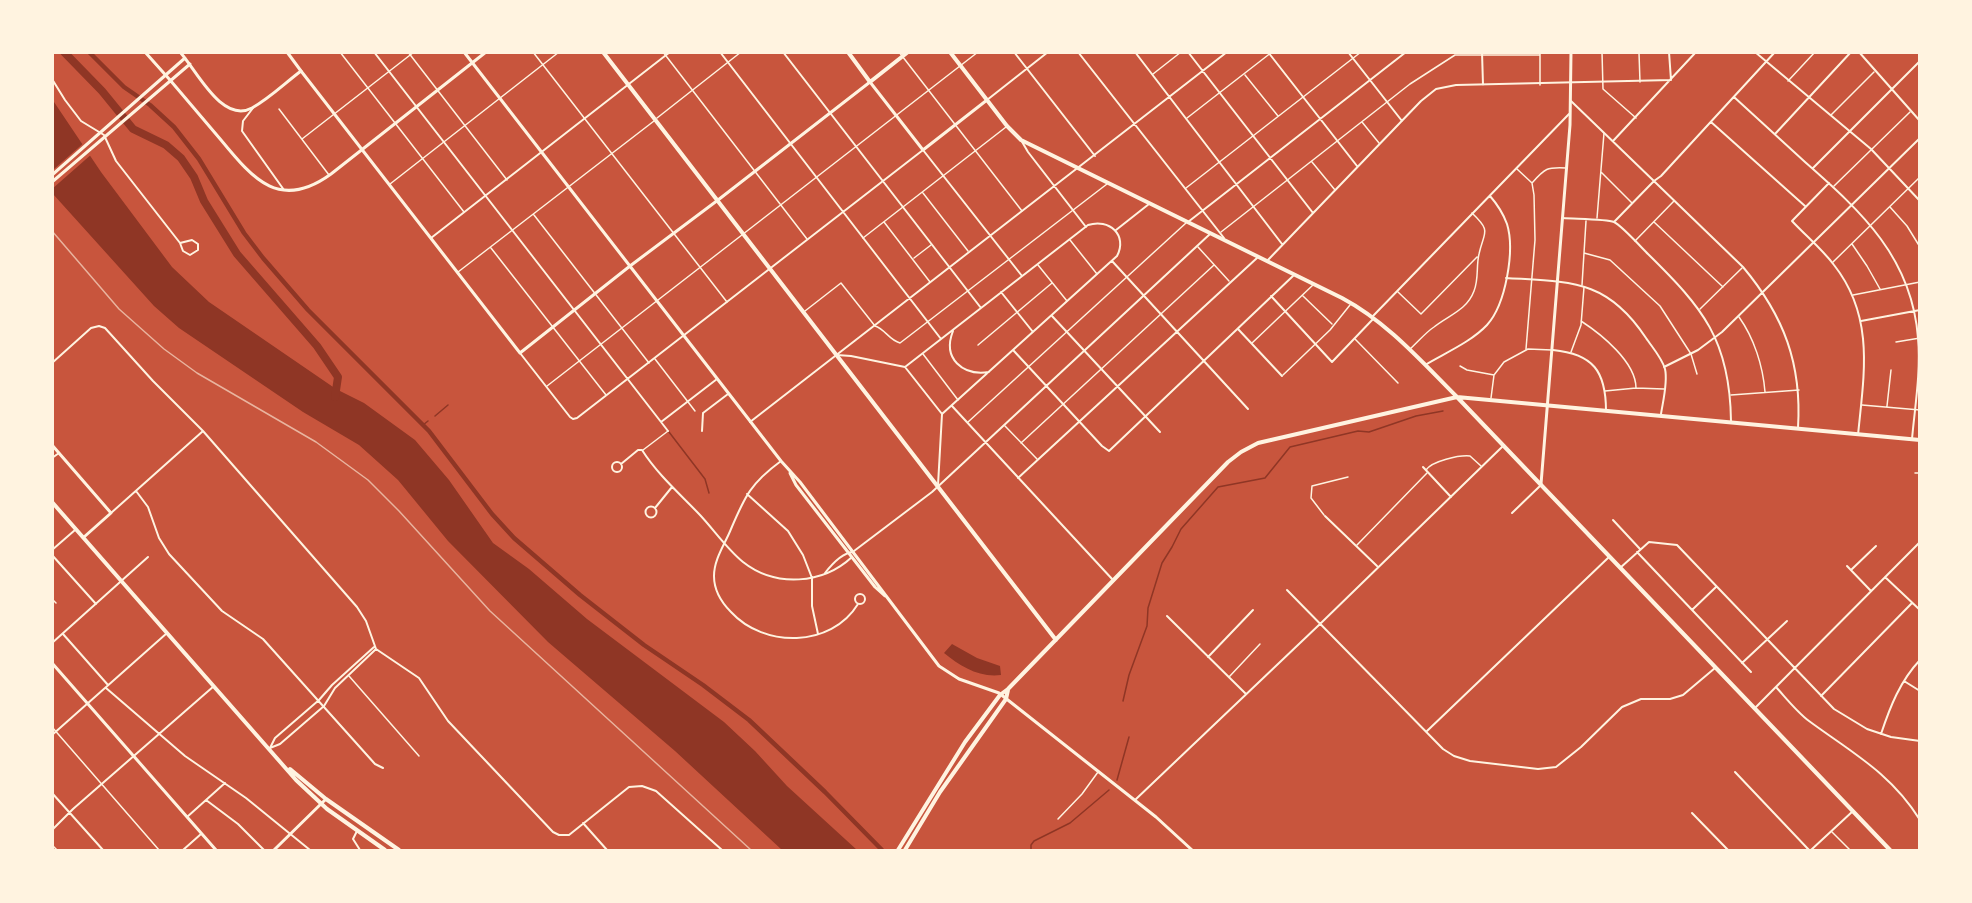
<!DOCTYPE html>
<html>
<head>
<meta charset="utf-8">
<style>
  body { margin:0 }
  #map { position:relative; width:1972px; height:903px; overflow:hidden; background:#c8553d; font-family:Overpass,sans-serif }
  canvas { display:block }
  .frame { position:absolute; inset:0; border:54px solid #fff3e0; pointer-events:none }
</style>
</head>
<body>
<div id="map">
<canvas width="1972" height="903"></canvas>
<div class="frame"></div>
</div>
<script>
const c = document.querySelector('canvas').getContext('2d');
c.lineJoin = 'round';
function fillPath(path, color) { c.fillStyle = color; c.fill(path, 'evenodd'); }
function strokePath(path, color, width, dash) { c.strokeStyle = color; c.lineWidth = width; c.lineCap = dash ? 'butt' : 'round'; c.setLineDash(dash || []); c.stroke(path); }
fillPath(new Path2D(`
  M52,99L101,172L172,267L209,302L336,389L364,403L415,440L449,480L493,543L529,569L587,619L724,722L755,751L787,786L857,850H782L675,751L548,642L448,541L398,480L359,445L303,412L179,328L154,306L53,194Z
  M952,644L977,658L1000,666L1001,675C979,678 960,666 944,653Z`), '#8f3625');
fillPath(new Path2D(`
  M85,142L93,153L52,189L53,170Z`), '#c8553d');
strokePath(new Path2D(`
  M435,416L448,405
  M423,425L428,421
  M669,432L705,479L709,493
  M1123,701L1129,675L1147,626L1148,608L1162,563L1172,547L1181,529L1218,487L1265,478L1290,447L1358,431L1369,432L1416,416L1443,411
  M1117,780L1129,737
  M1031,850V845L1034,841L1070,823L1109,790`), '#8f3625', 1.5);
strokePath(new Path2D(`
  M89,52L124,87L150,105L174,127L199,159L244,233L263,258L308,310L429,431L492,514L514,538L580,595L644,645L703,685L749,720L825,792L882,850`), '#8f3625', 4.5);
strokePath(new Path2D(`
  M64,52L102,91L133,129L166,145L181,158L194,177L204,201L237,254L317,346L338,377L335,397`), '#8f3625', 8);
strokePath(new Path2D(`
  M340,52L464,212
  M408,52L507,180
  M533,52L727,302
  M663,52L807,239
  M899,52L1022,211
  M1540,52V85
  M1602,52L1603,89L1636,118
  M1603,53H1639
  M1639,53L1640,82
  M1153,74L1181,52
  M1245,75L1278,116
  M1788,81L1815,52
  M279,109L329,175
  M1831,115L1874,72
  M657,118L741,52
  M1187,118L1272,52
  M1362,122L1379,143
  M302,139L414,52
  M1312,162L1335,190
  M1517,169L1532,183L1534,195L1535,240L1526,349
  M1601,172L1632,203
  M1532,183C1545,168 1547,167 1566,168
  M390,184L559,52
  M1834,186L1910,112
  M1186,188L1361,52
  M923,193L968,251
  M1890,207L1907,226L1920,247
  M534,215L649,363
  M1597,218L1604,133
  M884,222L930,282
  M1654,222L1723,287
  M1221,232L1410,84L1455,55H1540
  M863,238L1006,127
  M1070,240L1097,274
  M1635,241L1674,201
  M1852,244L1867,266L1880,289
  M1198,247L1229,281
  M491,248L606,395
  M1584,253L1610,260L1660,306L1691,354L1697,374
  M914,258L931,245
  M1833,262L1920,177
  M1038,265L1067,301
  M458,272L654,121
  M1582,285L1586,221
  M1398,292L1421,314L1477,257
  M1853,295L1920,282
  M1303,296L1332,324
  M1700,309L1742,268
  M805,311L841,283L875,326C885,329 889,340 900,343L1107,184
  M1739,317C1754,338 1763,366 1765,392
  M1581,321C1601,334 1636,362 1636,388
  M1355,339L1398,383
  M1896,342L1920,338
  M1252,343L1314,284
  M978,345L1052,283
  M1410,349C1418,342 1425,333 1434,327C1449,315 1467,310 1474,291C1479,279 1476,266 1479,254C1484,231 1492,232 1472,213
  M1571,352L1581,325L1584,287
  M923,354L958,400
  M655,359L695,411
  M1460,366L1467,370L1494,375
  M1283,375L1330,330L1350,305
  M547,386L978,52
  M1605,391L1636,388L1664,389
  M1731,395L1799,390
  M1491,398L1494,375L1504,362L1528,349L1552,350
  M1862,405L1920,410
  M1887,406L1891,370
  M968,422L1186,223
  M1005,426L1037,459
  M1021,443L1214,265
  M643,450L668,431
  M1426,470C1432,461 1459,455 1470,456L1481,466
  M1915,473H1920
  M1324,515L1311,498L1312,486L1348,477
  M1357,545L1427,473
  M52,599L56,603
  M349,676L419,756
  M1229,677L1260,644
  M52,727L159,850
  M1058,819L1082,794L1098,772
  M1832,832L1850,850
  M52,845L57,850`), '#fff3e0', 1.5);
strokePath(new Path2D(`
  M374,52L668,431
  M720,52L941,339
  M783,52L981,308
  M1014,52L1095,156
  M1078,52L1224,238
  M1135,52L1282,244
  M1188,52L1313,213
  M1268,52L1357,166
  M1348,52L1402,121
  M1482,52L1483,85
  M1755,52L1871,149L1920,201
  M1859,52L1920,121
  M52,79L65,100L81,121L104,135L116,161L180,243L183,251L190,255L198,250V244L192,240L180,243
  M1734,97C1758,119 1781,140 1805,162C1862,212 1912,258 1918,338C1921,371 1915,406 1912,439
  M987,100L1048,52
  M1571,101L1743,267C1784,316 1802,364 1798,428
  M253,108L243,121L242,131L284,190
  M1711,122L1805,206
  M1775,134L1851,52
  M1021,140L1028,152L1086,227
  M1613,141L1696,52
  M1813,168L1920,61
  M1829,183L1792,221C1806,236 1822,249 1834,265C1875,317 1864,374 1858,435
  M1563,218C1574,219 1606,219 1614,222C1621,225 1641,247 1648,254C1703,308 1730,340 1731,421
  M1188,222L1406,52
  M1614,222L1654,181L1661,176L1775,52
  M1116,230L1149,204
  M431,238L670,52
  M1112,261L1248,409
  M1267,261L1421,101L1436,89L1456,85L1671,80L1669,52
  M1506,278C1571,282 1607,279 1646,338C1652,347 1662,358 1665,369C1668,382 1663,401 1661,414
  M1001,292L1033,332
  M1271,296L1332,362L1374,318
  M1052,316L1160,432
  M1373,316L1569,114
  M1861,321L1920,310
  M1238,329L1282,376
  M953,331C942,359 963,376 989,372
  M1013,350L1102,446L1109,451L1293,276
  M1553,350C1593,354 1606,371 1606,411
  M520,353L570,417L573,419L577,418L923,150L1022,276
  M837,355L851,356L905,367L1088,225C1109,218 1128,235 1117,256L942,414L938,485
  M52,363L91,328L99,326L105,328L153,381L203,431L357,607L366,621L376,649L419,678L448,721L553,832L559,835H569L629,787L642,786L656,791L722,850
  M1425,365C1445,353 1471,342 1487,325C1506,304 1515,250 1507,224C1503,213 1497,204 1490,196
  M905,367L942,414
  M1664,367L1698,350L1722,332L1920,138
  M952,406L1113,580
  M661,422L717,379
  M750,422L1227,52
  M702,431L703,413L728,394
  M52,458L59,453
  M781,461C751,483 745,496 731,529C725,544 714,559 714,576C714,590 721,602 731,612C764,648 831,648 858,604
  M612 467a5 5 0 1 1 10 0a5 5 0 1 1-10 0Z
  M621,464L638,450H642C658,475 680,494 700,515C714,530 727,549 743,562C776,588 823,584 852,557
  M1423,467L1451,497
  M1018,478L1257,258
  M136,491L148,507L159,538L169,554L222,611L263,639L375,764L383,768
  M747,494L788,531L803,555L812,578V606L818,634
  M645.5 512a5.5 5.5 0 1 1 11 0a5.5 5.5 0 1 1-11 0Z
  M655,508L672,487
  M111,513L203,431
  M1512,513L1541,485
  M1325,516L1377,566
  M1613,520L1640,549
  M52,550L75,530
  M854,551L932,492L1210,234
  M1637,552L1751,672
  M52,555L96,604
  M1847,566L1871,591
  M1620,568L1649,542L1677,545L1834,709L1867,729L1891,737L1920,741
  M1851,570L1876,546
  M825,573C832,564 842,553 853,552
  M1885,577L1920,610
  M1287,590L1443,749L1454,756L1470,761L1538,769L1556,767L1581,747L1622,707L1641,699H1670L1683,695L1715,668
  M855 599a5 5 0 1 1 10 0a5 5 0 1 1-10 0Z
  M1692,610L1716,587
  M1167,616L1246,694
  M63,634L108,685
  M52,643L148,557
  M1208,657L1253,610
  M1742,663L1787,621
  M1904,681L1920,691
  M1776,687C1786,698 1797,712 1809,721C1851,752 1891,773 1920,820
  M106,688L185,756L246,798L310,850
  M1821,696L1912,603
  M1755,708L1920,542
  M1427,731L1609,557
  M1881,734C1890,707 1900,681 1920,660
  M52,735L167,633
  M270,748L280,744L324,706L335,688L376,649
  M270,748L275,738L319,700L332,685L374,647
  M1735,772L1809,850
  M52,793L103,850
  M206,800L238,824L264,850
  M1135,800L1320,624L1503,446
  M1692,813L1728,850
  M187,817L225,783
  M583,823L607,850
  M52,830L73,809L214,686
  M357,831L353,839L360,850
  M183,850L201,834
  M1811,850L1853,811`), '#fff3e0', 2);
strokePath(new Path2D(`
  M145,52L170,80
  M464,52L781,461L800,482L939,666L959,679L999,693L1156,817L1192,850
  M301,71L520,353L630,266L718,200
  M870,82L923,150L987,100
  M52,445L111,513L84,537
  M790,473L796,485L875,587L885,596
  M1541,484L1570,125L1571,52
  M274,850L326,799`), '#fff3e0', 3);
strokePath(new Path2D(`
  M180,52C197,71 222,124 252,108C270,98 285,83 301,71L287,52
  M170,80C187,100 204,120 221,140C254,180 280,211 331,174L486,52
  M52,175L185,58
  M52,182L190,64
  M718,200L870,82
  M52,663L216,850`), '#fff3e0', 3);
strokePath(new Path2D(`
  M603,52L1056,640
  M848,52L870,82L908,52
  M950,52L1007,126L1021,140L1342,298C1387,322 1421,361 1457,397L1890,850
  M898,850L965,742L1000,695L1008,689L1228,462L1241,452L1258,443L1457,397L1920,440
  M905,850L940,792L1006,699L1008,690`), '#fff3e0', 4);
strokePath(new Path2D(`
  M52,502L296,780L327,809L385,850
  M290,769L326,799L399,850`), '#fff3e0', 4);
strokePath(new Path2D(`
  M52,231L119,309L164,349L197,373L316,442L368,480L399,511L490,611L751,850`), '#e9b49f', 1.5);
</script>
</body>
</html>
